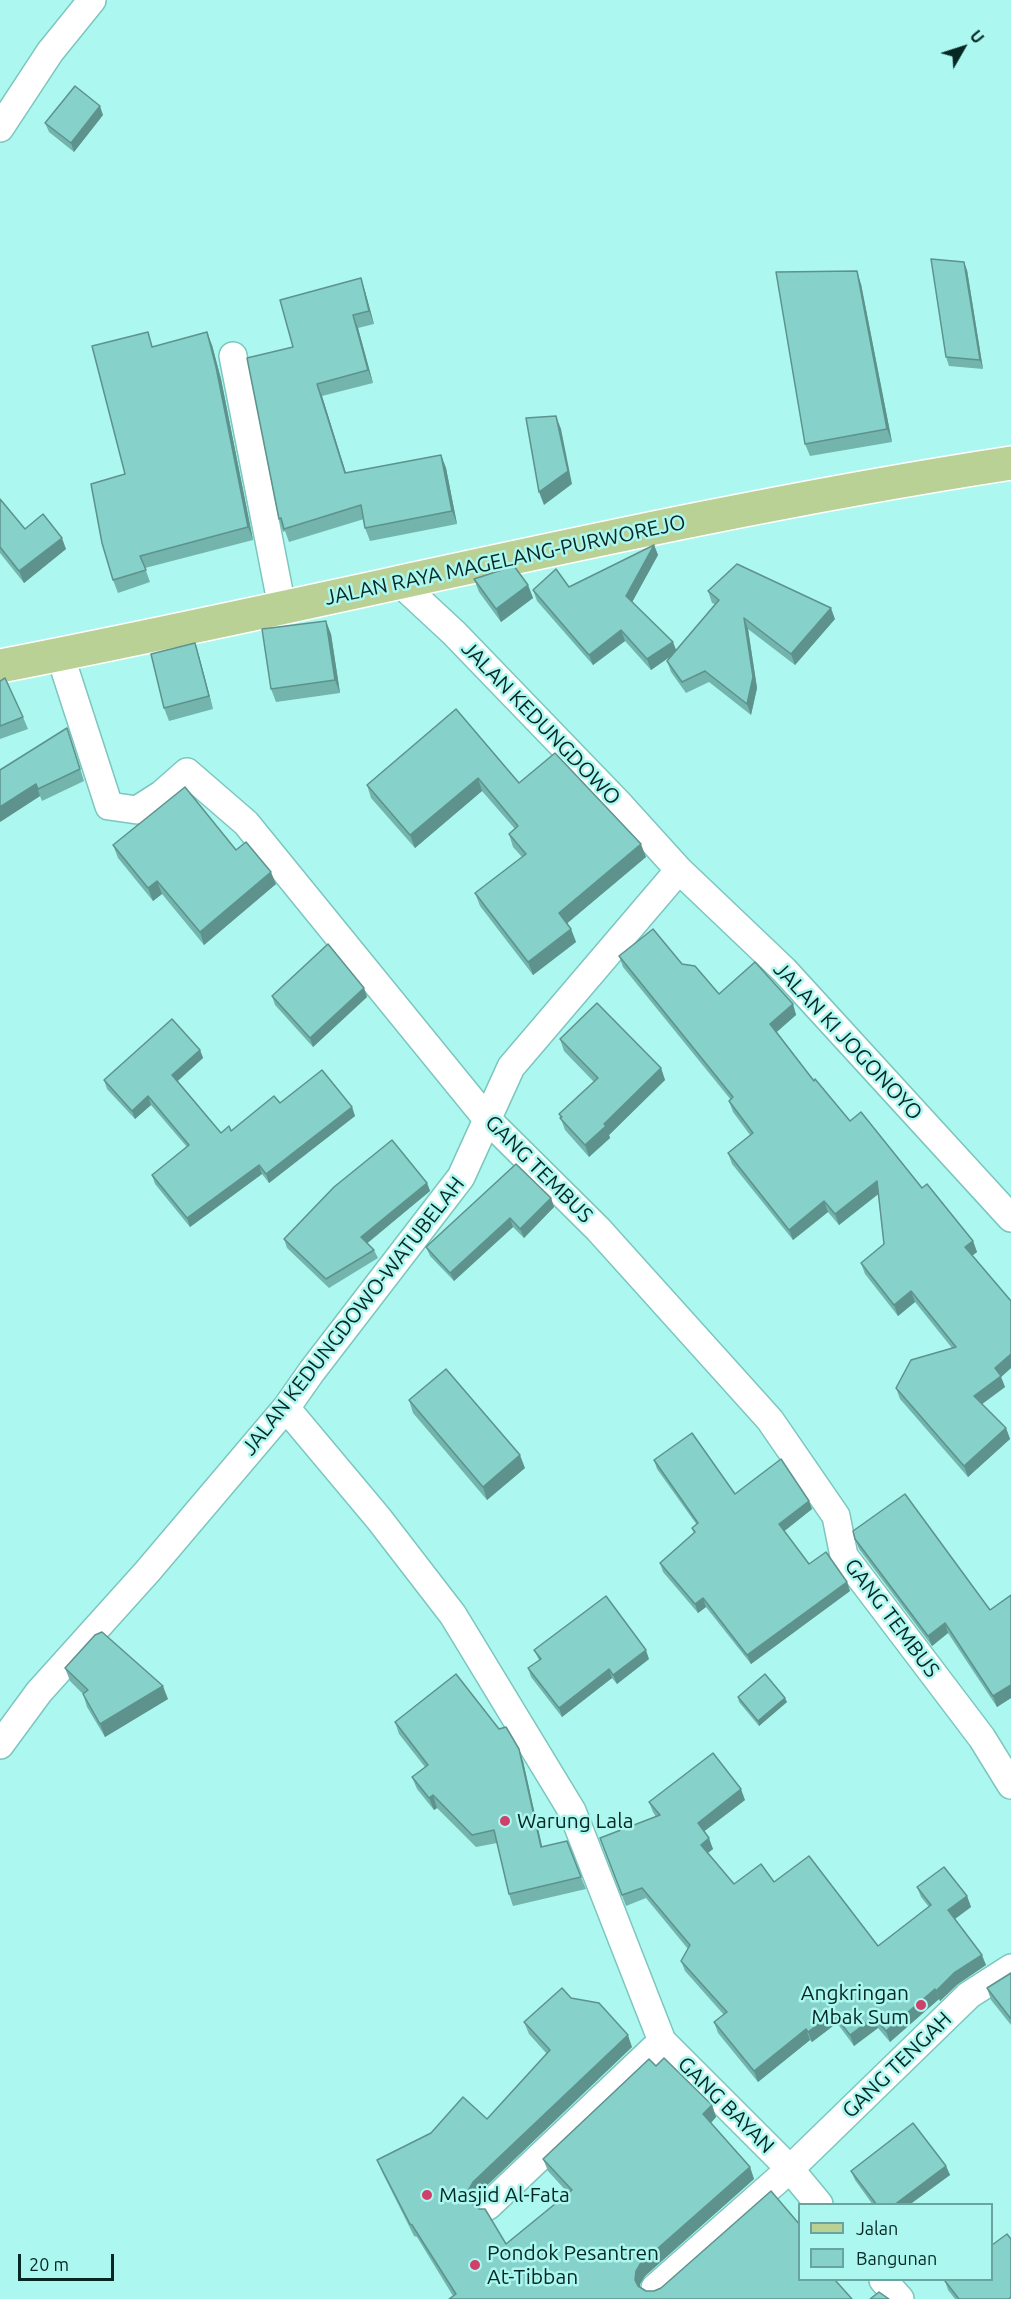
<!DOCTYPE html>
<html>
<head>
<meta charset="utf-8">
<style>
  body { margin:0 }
  #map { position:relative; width:1011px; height:2299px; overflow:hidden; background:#acf8f0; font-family:Ubuntu,sans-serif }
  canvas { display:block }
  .legend { position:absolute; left:798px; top:2203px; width:195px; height:78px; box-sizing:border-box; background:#acf8f0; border:2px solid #6aa49e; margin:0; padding:8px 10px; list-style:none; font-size:18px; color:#062724 }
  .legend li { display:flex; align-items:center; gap:12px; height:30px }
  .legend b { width:30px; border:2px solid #6aa49e }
  .north { position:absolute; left:933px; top:18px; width:60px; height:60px; -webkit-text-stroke:4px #acf8f0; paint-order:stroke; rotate:51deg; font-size:16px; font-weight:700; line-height:24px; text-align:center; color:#062724 }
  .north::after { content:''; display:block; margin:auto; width:21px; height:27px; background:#062724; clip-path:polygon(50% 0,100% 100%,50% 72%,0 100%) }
  .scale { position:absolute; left:18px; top:2254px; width:96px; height:27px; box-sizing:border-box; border:3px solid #062724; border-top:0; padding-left:8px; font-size:18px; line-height:21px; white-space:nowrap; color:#062724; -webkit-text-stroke:4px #acf8f0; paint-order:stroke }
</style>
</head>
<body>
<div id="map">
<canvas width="1011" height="2299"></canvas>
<ul class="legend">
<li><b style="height:8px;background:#bad196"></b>Jalan</li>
<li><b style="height:16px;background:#86d1c9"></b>Bangunan</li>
</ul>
<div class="north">U</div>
<div class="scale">20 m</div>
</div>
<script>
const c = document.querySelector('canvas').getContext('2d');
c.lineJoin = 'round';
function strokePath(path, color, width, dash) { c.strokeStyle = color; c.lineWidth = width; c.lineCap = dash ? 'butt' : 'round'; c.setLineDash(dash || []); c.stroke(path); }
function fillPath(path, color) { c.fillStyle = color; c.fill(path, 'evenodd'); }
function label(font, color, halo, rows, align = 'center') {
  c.font = font + ' Ubuntu,sans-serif'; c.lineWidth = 5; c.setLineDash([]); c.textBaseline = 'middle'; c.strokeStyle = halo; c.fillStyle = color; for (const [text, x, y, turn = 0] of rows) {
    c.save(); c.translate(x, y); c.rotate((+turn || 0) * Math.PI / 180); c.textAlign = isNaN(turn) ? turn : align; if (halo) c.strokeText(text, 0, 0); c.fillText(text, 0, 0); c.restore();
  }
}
const minor = new Path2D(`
  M0,128L50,52L92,0
  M233,356L282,607
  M398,581L454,633L621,806L679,870L784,970L1011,1218
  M60,655L109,806L137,810L162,794L187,772L246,823L487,1119L598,1229L770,1420L836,1516L844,1556L982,1738L1011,1785
  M286,1408L379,1519L453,1615L572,1811L662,2041L790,2169L819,2204
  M0,1745L39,1692L147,1572L286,1408L312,1371L461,1177L511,1067L679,870
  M488,2206L662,2041
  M883,2280L900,2299
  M655,2288L790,2169L969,1995L1011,1968`);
const primary = new Path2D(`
  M0,666C337,601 671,515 1011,463`);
strokePath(minor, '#7cc6be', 30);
strokePath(primary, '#fff', 36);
strokePath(minor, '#fff', 27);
strokePath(primary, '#bad196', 33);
fillPath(new Path2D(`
  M103,115L74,152L49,132L45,123Z
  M967,270L983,369L949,366L946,357Z
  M861,284L892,442L810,456L805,444Z
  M365,291L374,324L358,328L373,383L322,396L346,473L441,455L446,468L457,524L370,541L365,528L364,519L289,542L285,531L283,532L279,519L293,347Z
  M212,345L221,379L253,540L145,568L150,582L118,593L113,580L125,474L153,346Z
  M0,499L25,529L66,549L24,583L0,553Z
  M654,545L658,555L632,602L676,650L715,604L712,603L708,591L835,619L795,665L748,629L757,688L751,715L709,682L686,693L671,672L667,661L672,655L651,670L625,641L593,665L537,601L533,590L569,587Z
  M474,579L528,585L533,598L501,622L479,592Z
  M331,634L340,693L276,702L271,689Z
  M199,656L213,709L169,721L164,708Z
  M0,681L23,717L28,729L0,739Z
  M456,709L519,783L646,857L567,923L571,929L576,942L533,975L480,906L475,893L522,857L513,847L509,834L515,829L482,791L415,848L371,798L367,785Z
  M71,740L84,781L42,801L40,796L0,822Z
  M113,845L236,850L276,884L204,945L162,894L153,901L118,858Z
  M619,956L682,964L719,994L793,1004L796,1015L777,1032L814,1081L850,1121L922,1188L973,1241L977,1252L972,1256L1011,1301V1368L1001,1377L1005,1387L982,1404L1006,1428L1010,1439L968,1477L900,1399L896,1388L952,1348L915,1302L898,1316L865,1274L861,1263L884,1244L878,1194L839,1225L828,1212L793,1240L732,1164L728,1153L750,1135L733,1112L729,1101L731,1100L623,967Z
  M364,988L367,997L313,1047L275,1005L272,996Z
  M560,1039L661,1068L665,1080L609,1135L610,1138L589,1157L565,1130L559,1114L594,1082L564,1051Z
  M200,1050L203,1058L178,1081L221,1133L231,1131L280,1103L352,1107L355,1116L269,1183L262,1174L190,1227L155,1184L152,1175L187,1147L151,1105L135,1119L107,1089L104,1080Z
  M427,1183L430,1191L367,1243L374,1250L378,1258L329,1288L287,1248L284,1239Z
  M551,1198L554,1207L524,1238L513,1227L454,1281L430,1256L426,1247Z
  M409,1400L525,1468L487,1500L413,1413Z
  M654,1460L735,1494L809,1501L812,1509L784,1531L809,1564L847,1582L850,1591L751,1664L706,1607L698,1613L663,1572L660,1563L694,1533L692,1528L697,1525L657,1469Z
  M855,1539L990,1610L1011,1595V1698L997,1707L948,1633L932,1646L859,1549Z
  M534,1650L649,1659L617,1684L612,1678L562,1717L531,1677L528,1668L539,1660Z
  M65,1668L168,1699L105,1737L87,1707L83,1694L70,1681Z
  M738,1697L787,1702L759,1726L739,1702Z
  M395,1722L523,1761L542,1847L581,1877L586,1889L513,1906L509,1894L497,1843L476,1847L437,1808L434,1810L417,1789L412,1777L425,1767L399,1734Z
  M745,1800L704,1831L713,1849L708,1853L734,1884L774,1882L878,1946L929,1907L921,1897L917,1887L967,1896L971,1907L955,1919L986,1965L958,1984L940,2001L939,1999L890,2042L878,2028L854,2046L837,2023L812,2042L810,2040L758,2082L718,2033L714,2022L724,2015L685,1971L681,1961L688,1949L646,1898L626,1906L600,1838L656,1817L653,1812L649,1802Z
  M1011,1973V2025L991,2000L987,1988Z
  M571,1998L632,2047L477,2195L473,2201V2205L506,2244L568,2193L548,2171L543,2159L656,2066L712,2105L716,2117L711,2123L750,2167L754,2179L645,2276L640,2284V2287L646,2291H654L800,2280L852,2299L453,2296L417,2237L414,2236L382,2172L377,2160L487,2119L547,2054L529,2034L524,2022Z
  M946,2166L950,2175L909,2205H873L855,2180L851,2171Z
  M945,2281L1011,2299H955L948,2290Z`), '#73b4ad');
fillPath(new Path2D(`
  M100,106L103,115L74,152L71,143Z
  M964,262L967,270L983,369L980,360Z
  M857,271L861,284L892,442L887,429Z
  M361,278L365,291L374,324L369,311Z
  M353,315L358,328L373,383L368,370Z
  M207,332L212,345L221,379L253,540L248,527Z
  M317,384L322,396L350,486L345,473Z
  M556,416L561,429L572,484L544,505L539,492Z
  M441,455L446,468L457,524L452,511Z
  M62,538L66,549L24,583L19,571Z
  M654,545L658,555L630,606L626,596Z
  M528,585L533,598L501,622L496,609Z
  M831,608L835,619L795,665L791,654Z
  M744,618L748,629L757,688L751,715L747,704Z
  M326,621L331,634L340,693L335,680Z
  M621,630L625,641L593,665L589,655Z
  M673,642L677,652L651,670L647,659Z
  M195,643L199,656L213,709L209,696Z
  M478,778L482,791L415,848L410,835Z
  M36,784L40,796L0,822V807Z
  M641,844L646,857L564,926L559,913Z
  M271,872L276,884L204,945L200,932Z
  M157,881L162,894L153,901L148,888Z
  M571,929L576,942L533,975L528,962Z
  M364,988L367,997L313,1047L310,1038Z
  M793,1004L796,1015L774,1034L770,1024Z
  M200,1050L203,1058L175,1083L172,1075Z
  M661,1068L665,1080L609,1135L610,1138L589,1157L585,1145L604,1124Z
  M148,1096L151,1105L135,1119L132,1111Z
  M352,1107L355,1116L269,1183L266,1174Z
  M259,1165L262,1174L190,1227L187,1218Z
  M877,1181L881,1192L839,1225L835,1214Z
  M427,1183L430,1191L364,1246L361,1237Z
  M551,1198L554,1207L524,1238L520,1229Z
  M824,1201L828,1212L793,1240L789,1230Z
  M510,1218L513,1227L454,1281L450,1273Z
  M973,1241L977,1252L969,1258L965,1247Z
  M911,1291L915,1302L898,1316L894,1305Z
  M1011,1354V1368L1001,1377L1005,1387L978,1407L974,1396L995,1368Z
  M1006,1428L1010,1439L968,1477L964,1466Z
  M520,1455L525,1468L487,1500L483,1487Z
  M809,1501L812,1509L782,1533L779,1524Z
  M847,1582L850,1591L751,1664L747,1655Z
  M703,1598L706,1607L698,1613L695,1604Z
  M945,1623L948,1633L932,1646L928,1636Z
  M646,1650L649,1659L617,1684L613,1675Z
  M609,1669L612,1678L562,1717L559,1708Z
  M1011,1685V1698L997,1707L993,1696Z
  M163,1686L168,1699L105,1737L100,1724Z
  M785,1698L787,1702L759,1726L758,1721Z
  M519,1749L523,1761L545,1859L541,1847Z
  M741,1789L745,1800L702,1833L698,1823Z
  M433,1795L437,1808L434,1810L429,1798Z
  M709,1838L713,1849L705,1855L701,1845Z
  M967,1896L971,1907L952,1921L948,1910Z
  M982,1955L986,1965L958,1984L940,2001L936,1991L954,1973Z
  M935,1989L939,1999L890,2042L886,2031Z
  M833,2013L837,2023L812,2042L808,2032Z
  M874,2017L878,2028L854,2046L850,2035Z
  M806,2029L810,2040L758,2082L754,2071Z
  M628,2035L632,2047L477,2195L473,2201V2209L468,2197L469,2189L473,2182Z
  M712,2105L716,2117L708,2126L703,2114Z
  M946,2166L950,2175L909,2205H894Z
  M750,2167L754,2179L645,2276L640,2284V2292L635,2280L636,2271L640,2264Z`), '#5e928d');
const building = new Path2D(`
  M75,86L100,106L71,143L45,123Z
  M931,259L964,262L980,360L946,357Z
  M857,271L887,429L805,444L776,272Z
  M361,278L369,311L353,315L368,370L317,384L345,473L441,455L452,511L365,528L361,505L284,529L281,518L279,519L247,358L293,347L280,300Z
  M148,332L152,347L207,332L216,367L248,527L140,556L146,570L113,580L102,543L91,484L125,474L92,346Z
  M556,416L568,471L539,492L526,418Z
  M0,499L25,529L43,514L62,538L19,571L0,547Z
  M654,545L626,596L673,642L647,659L621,630L589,655L533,590L556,569L569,587Z
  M737,564L831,608L791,654L744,618L753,677L747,704L705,671L682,682L667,661L719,600L708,591Z
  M514,566L528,585L496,609L474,579Z
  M326,621L335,680L271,689L262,629Z
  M195,643L209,696L164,708L151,654Z
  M5,678L23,717L0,726V681Z
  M456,709L519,783L555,753L641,844L559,913L571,929L528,962L475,893L526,854L509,834L518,826L478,778L410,835L367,785Z
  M67,728L80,769L38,789L36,784L0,807V770Z
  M185,787L236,850L246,842L271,872L200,932L157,881L148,888L113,845Z
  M653,929L682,964L695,966L719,994L755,962L793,1004L770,1024L814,1081L815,1079L850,1121L861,1112L922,1188L927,1184L973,1241L965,1247L1011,1301V1354L995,1368L1001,1376L974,1396L1006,1428L964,1466L896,1388L911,1360L956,1347L911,1291L894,1305L861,1263L884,1244L877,1181L835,1214L824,1201L789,1230L728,1153L753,1133L729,1101L733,1097L619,956Z
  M328,944L364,988L310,1038L272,996Z
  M597,1003L661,1068L604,1124L606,1126L585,1145L560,1118L562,1117L559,1114L598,1078L560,1039Z
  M172,1019L200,1050L172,1075L221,1133L229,1126L231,1131L274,1096L280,1103L322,1070L352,1107L266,1174L259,1165L187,1218L152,1175L189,1145L148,1096L132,1111L104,1080Z
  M392,1140L427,1183L361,1237L374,1250L326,1279L284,1239L334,1187Z
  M516,1164L551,1198L520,1229L510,1218L450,1273L426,1247Z
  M446,1369L520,1455L483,1487L409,1400Z
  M692,1433L735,1494L781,1459L809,1501L779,1524L809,1564L826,1552L847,1582L747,1655L703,1598L695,1604L660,1563L695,1532L692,1528L698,1523L654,1460Z
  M905,1494L990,1610L1011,1595V1685L993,1696L945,1623L928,1636L855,1539L853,1531Z
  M606,1596L646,1650L613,1675L609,1669L559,1708L528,1668L541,1659L534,1650Z
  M102,1632L163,1686L100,1724L83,1694L88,1690L65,1668L95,1635Z
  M456,1674L499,1729L506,1727L519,1749L541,1847L567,1841L581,1877L509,1894L494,1830L472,1835L433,1795L429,1798L412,1777L428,1765L395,1722Z
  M765,1674L785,1698L758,1721L738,1697Z
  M713,1753L741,1789L698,1823L709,1838L701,1845L734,1884L761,1864L774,1882L809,1856L878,1946L931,1905L917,1887L944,1867L967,1896L948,1910L982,1955L954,1973L936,1991L935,1989L886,2031L874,2017L850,2035L833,2013L808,2032L806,2029L754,2071L714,2022L727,2012L681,1961L690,1945L642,1888L622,1895L600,1838L660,1815L649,1802Z
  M1011,1973V2019L987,1988Z
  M562,1988L571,1998L599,2003L628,2035L473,2182L469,2189L468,2197L472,2204L479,2209H485L506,2244L572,2190L543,2159L649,2059L656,2066L664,2058L712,2105L703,2114L750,2167L640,2264L636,2271L635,2280L638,2286L646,2291H654L661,2288L771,2191L800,2225V2280H835L852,2299H449L456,2294L412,2225L410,2224L377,2160L431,2133L463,2097L487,2119L550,2050L524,2022Z
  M913,2123L946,2166L894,2205H877L851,2171Z
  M1007,2234L1011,2239V2297L1009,2299H959L945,2281L947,2280H992V2245Z
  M879,2292L889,2299H870Z`);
fillPath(building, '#86d1c9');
strokePath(building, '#5e928d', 1.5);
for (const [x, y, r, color] of [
  [505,1821,6,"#cf416a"],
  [921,2005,6,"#cf416a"],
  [427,2195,6,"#cf416a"],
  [475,2265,6,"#cf416a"]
]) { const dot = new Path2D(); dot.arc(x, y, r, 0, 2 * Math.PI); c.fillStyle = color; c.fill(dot); strokePath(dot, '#acf8f0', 2); }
label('21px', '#062724', '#acf8f0', [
  ["JALAN RAYA MAGELANG-PURWOREJO",505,560,-12],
  ["JALAN KEDUNGDOWO",541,723,46],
  ["JALAN KI JOGONOYO",848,1041,47],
  ["GANG TEMBUS",539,1169,45],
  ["JALAN KEDUNGDOWO-WATUBELAH",353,1316,-52],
  ["GANG TEMBUS",892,1618,53],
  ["GANG TENGAH",897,2065,-44],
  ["GANG BAYAN",726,2105,45]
]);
label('21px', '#062724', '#acf8f0', [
  ["Warung Lala",517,1821],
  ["Angkringan",909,1993,"right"],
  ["Mbak Sum",909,2017,"right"],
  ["Masjid Al-Fata",439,2195],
  ["Pondok Pesantren",487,2253],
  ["At-Tibban",487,2277]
], 'left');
</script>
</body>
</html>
